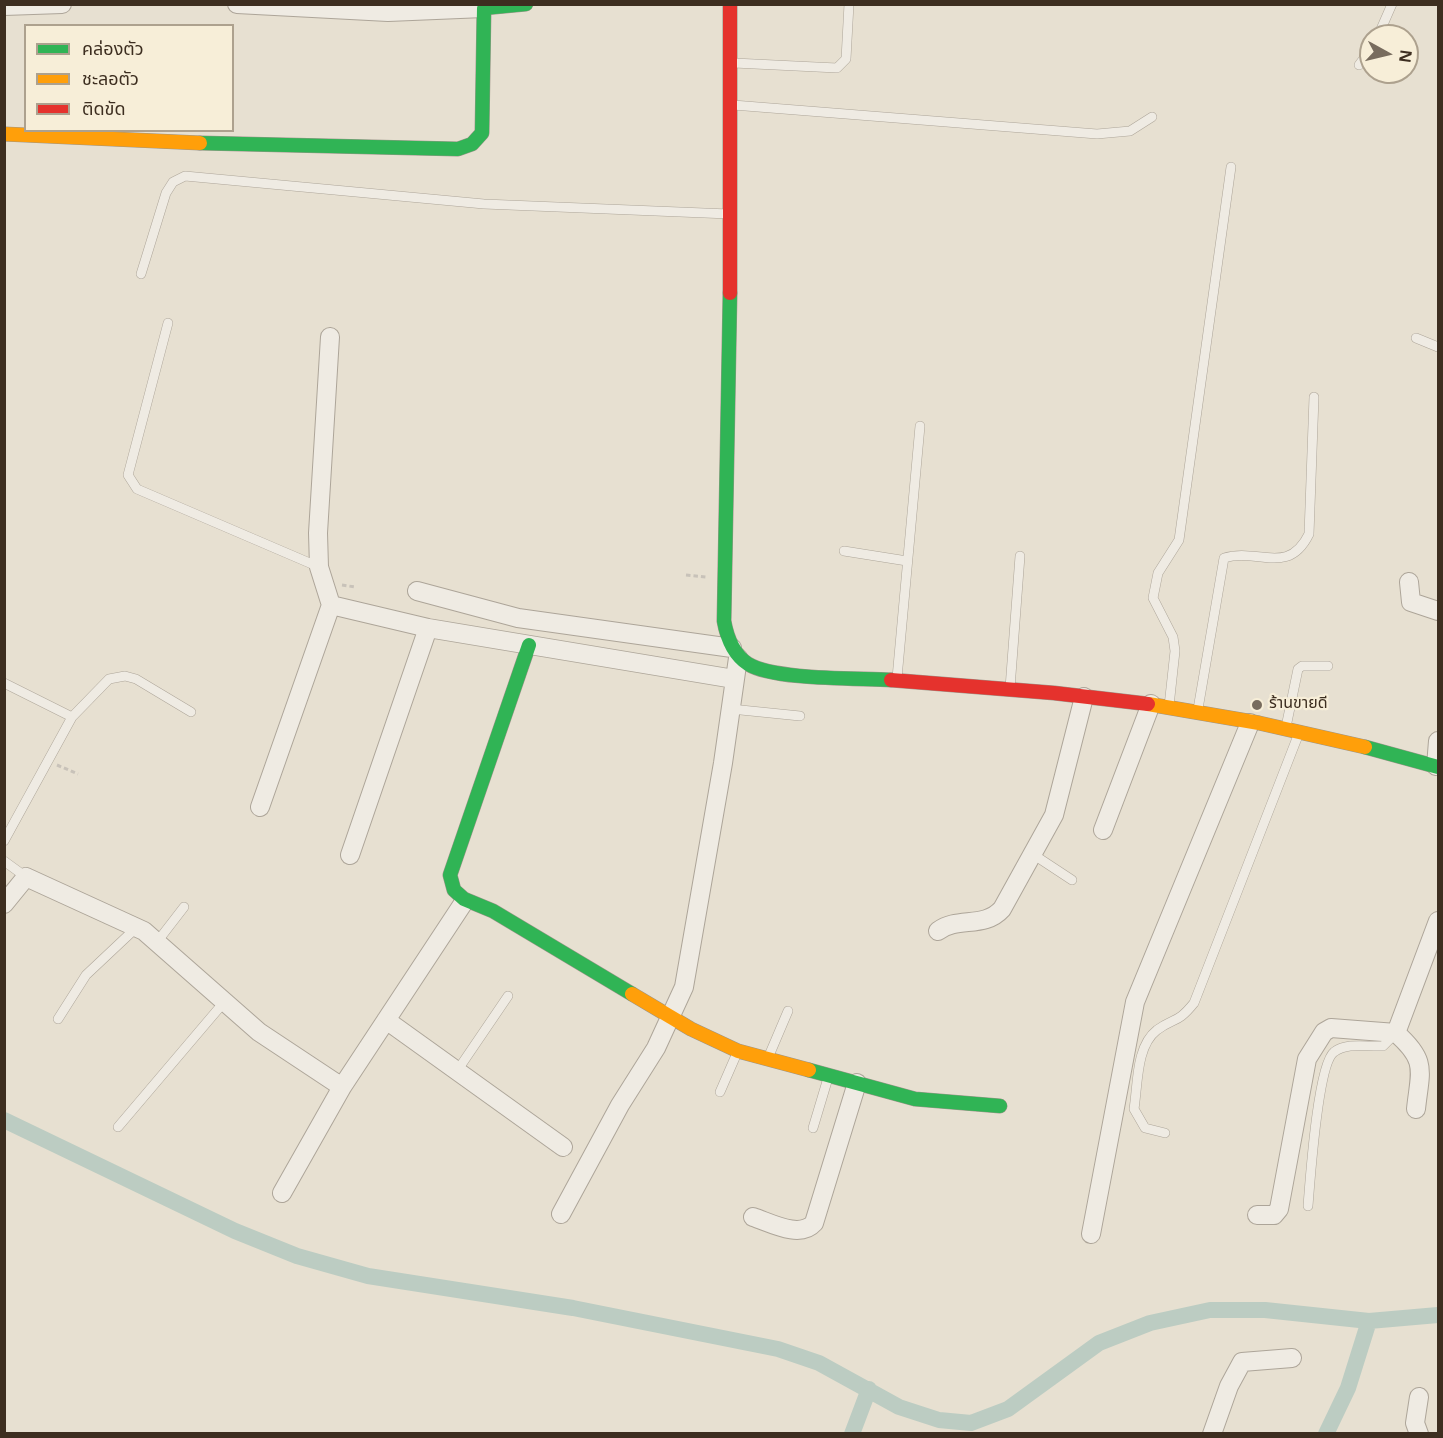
<!DOCTYPE html>
<html>
<head>
<meta charset="utf-8">
<style>
  body { margin:0 }
  #map { position:relative; width:1443px; height:1438px; overflow:hidden; background:#e7e0d1; font-family:Georgia,"Noto Sans Thai",serif }
  canvas { display:block }
  .frame { position:absolute; inset:0; border:6px solid #3d2e20; pointer-events:none }
  .legend { position:absolute; left:24px; top:24px; width:210px; height:108px; box-sizing:border-box; background:#f7eed8; border:2px solid #ada18e; margin:0; padding:8px 10px; list-style:none; font-size:18px; color:#3d2e20 }
  .legend li { display:flex; align-items:center; gap:12px; height:30px }
  .legend b { width:30px; border:2px solid #ada18e }
  .north { position:absolute; left:1359px; top:24px; width:60px; height:60px; box-sizing:border-box; background:#f7eed8; border:2px solid #ada18e; border-radius:50%; rotate:98deg; font-size:16px; font-weight:700; line-height:24px; text-align:center; color:#3d2e20 }
  .north::after { content:''; display:block; margin:auto; width:21px; height:27px; background:#786c5e; clip-path:polygon(50% 0,100% 100%,50% 72%,0 100%) }
</style>
</head>
<body>
<div id="map">
<canvas width="1443" height="1438"></canvas>
<div class="frame"></div>
<ul class="legend">
<li><b style="height:8px;background:#30b455"></b>คล่องตัว</li>
<li><b style="height:8px;background:#ff9f0a"></b>ชะลอตัว</li>
<li><b style="height:8px;background:#e5322d"></b>ติดขัด</li>
</ul>
<div class="north">N</div>
</div>
<script>
const c = document.querySelector('canvas').getContext('2d');
c.lineJoin = 'round';
function strokePath(path, color, width, dash) { c.strokeStyle = color; c.lineWidth = width; c.lineCap = dash ? 'butt' : 'round'; c.setLineDash(dash || []); c.stroke(path); }
function label(font, color, halo, rows, align = 'center') {
  c.font = font + ' Georgia,"Noto Sans Thai",serif'; c.lineWidth = 4.5; c.setLineDash([]); c.textBaseline = 'middle'; c.strokeStyle = halo; c.fillStyle = color; for (const [text, x, y, turn = 0] of rows) {
    c.save(); c.translate(x, y); c.rotate((+turn || 0) * Math.PI / 180); c.textAlign = isNaN(turn) ? turn : align; if (halo) c.strokeText(text, 0, 0); c.fillText(text, 0, 0); c.restore();
  }
}
strokePath(new Path2D(`
  M4,1120L235,1231L297,1256L368,1276L573,1308L778,1349L819,1363L899,1407L939,1420L971,1423L1008,1409L1099,1343L1150,1323L1210,1310H1265L1369,1321L1438,1315
  M852,1434L869,1389
  M1326,1434L1348,1388L1369,1321`), '#bcccc2', 16);
const lane = new Path2D(`
  M1378,36L1392,4
  M734,63L837,68L846,59L849,4
  M1359,65L1371,49
  M733,105L1097,134L1130,131L1152,117
  M141,274L166,193L173,182L185,176L484,204L729,214
  M168,323L128,475L137,489L319,567
  M1416,338L1438,347
  M844,551L907,561
  M897,678L920,426
  M4,683L72,717
  M1010,688L1020,556
  M1169,706L1175,651L1173,637L1153,598L1158,573L1179,540L1231,167
  M731,709L800,716
  M1198,709L1224,558C1257,547 1288,577 1309,534L1314,397
  M1286,727L1298,669L1302,666H1328
  M4,841L72,717L109,679L125,676L136,679L191,712
  M1031,853L1072,880
  M4,861L26,877
  M157,942L184,907
  M58,1019L86,975L137,927
  M768,1058L788,1011
  M457,1071L508,996
  M720,1092L737,1053
  M118,1127L225,1001
  M813,1128L828,1078
  M1165,1133L1145,1128L1134,1109C1138,1084 1136,1046 1157,1030C1175,1017 1177,1024 1194,1003L1299,733
  M1308,1206C1310,1181 1318,1064 1334,1052C1348,1042 1366,1047 1383,1046L1395,1034`);
const street = new Path2D(`
  M237,4L388,12L484,8
  M4,6L62,4
  M1409,582L1411,602L1438,611
  M417,591L518,618L732,648
  M331,605L428,628L734,679
  M1436,766L1438,741
  M260,807L331,605L319,567L318,533L330,337
  M1103,830L1151,704
  M350,855L428,628
  M4,904L26,877L144,931L259,1032L342,1087
  M938,931C958,916 984,929 1002,909L1054,815L1084,697
  M386,1020L563,1147
  M1396,1033C1428,1061 1420,1071 1416,1109
  M282,1193L342,1087L464,902
  M561,1214L620,1105L656,1048L684,987L723,763L738,658
  M1257,1215H1274L1279,1209L1307,1059L1324,1032L1331,1028L1396,1033L1438,921
  M753,1217C771,1223 800,1239 814,1223L857,1083
  M1091,1234L1135,1002L1250,723
  M1212,1434L1229,1386L1242,1362L1292,1358
  M1419,1434L1415,1423L1419,1397`);
const fast = new Path2D(`
  M200,143L458,149L472,144L482,133L484,8L526,4
  M730,293L724,621C727,638 733,654 748,664C774,680 857,678 891,680
  M529,645L450,875L454,890L464,899L493,911L632,994
  M1365,747L1438,767
  M809,1070L915,1099L1000,1106`);
const slow = new Path2D(`
  M4,134L200,143
  M1148,704L1259,723L1365,747
  M632,994L691,1029L738,1051L809,1070`);
const jam = new Path2D(`
  M730,4V293
  M891,680L1054,693L1148,704`);
strokePath(lane, '#ada599', 10);
strokePath(street, '#ada599', 20);
strokePath(fast, '#9c958a', 15);
strokePath(slow, '#9c958a', 15);
strokePath(jam, '#9c958a', 15);
strokePath(new Path2D(`
  M686,575L706,577
  M342,585L355,587
  M57,765L78,774`), '#c8c2b9', 3, [4.5, 3]);
strokePath(lane, '#efebe3', 9);
strokePath(street, '#efebe3', 18);
strokePath(fast, '#30b455', 14);
strokePath(slow, '#ff9f0a', 14);
strokePath(jam, '#e5322d', 14);
for (const [x, y, r, color] of [
  [1257,705,6,"#786c5e"]
]) { const dot = new Path2D(); dot.arc(x, y, r, 0, 2 * Math.PI); c.fillStyle = color; c.fill(dot); strokePath(dot, '#f7eed8', 2); }
label('16px', '#3d2e20', '#f7eed8', [
  ["ร้านขายดี",1269,705]
], 'left');
</script>
</body>
</html>
